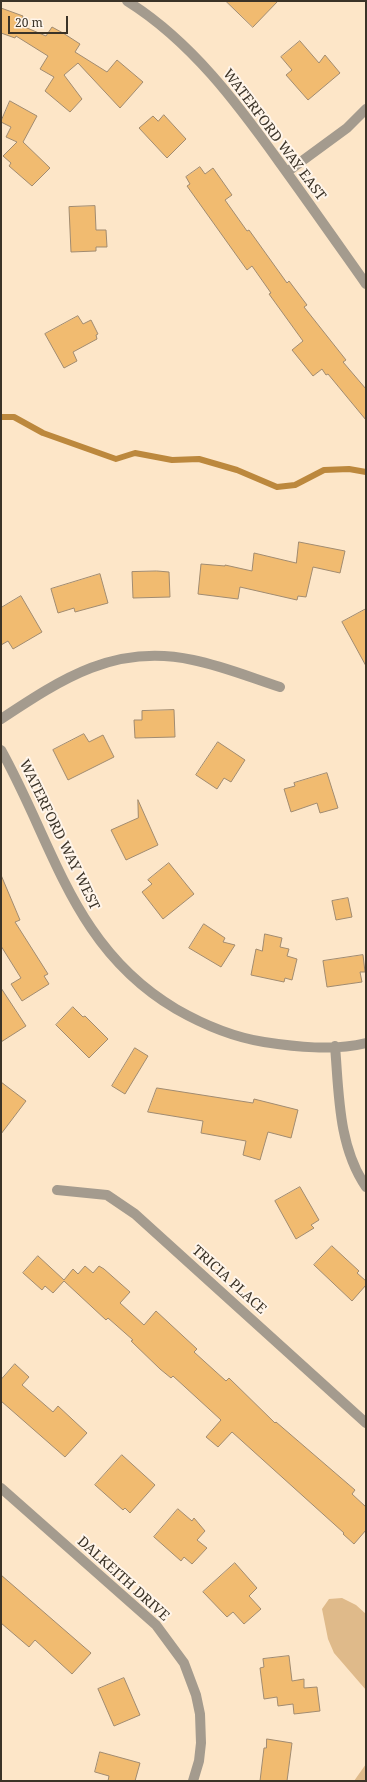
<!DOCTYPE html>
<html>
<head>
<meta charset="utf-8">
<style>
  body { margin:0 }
  #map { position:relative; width:367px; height:1782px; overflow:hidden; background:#fde6c8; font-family:"Noto Serif",serif }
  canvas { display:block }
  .frame { position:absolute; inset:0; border:2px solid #3b3327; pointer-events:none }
  .scale { position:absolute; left:8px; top:16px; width:60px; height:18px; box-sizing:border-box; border:2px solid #3b3327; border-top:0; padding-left:5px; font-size:12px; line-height:14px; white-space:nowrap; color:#3b3327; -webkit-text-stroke:3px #fff5ea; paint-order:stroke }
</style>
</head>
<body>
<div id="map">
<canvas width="367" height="1782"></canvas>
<div class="frame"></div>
<div class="scale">20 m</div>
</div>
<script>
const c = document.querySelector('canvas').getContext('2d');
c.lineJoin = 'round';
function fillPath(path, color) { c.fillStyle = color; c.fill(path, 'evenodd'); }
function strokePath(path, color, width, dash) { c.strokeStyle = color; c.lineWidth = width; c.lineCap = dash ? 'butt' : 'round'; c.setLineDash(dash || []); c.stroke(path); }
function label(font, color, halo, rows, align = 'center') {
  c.font = font + ' "Noto Serif",serif'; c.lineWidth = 4; c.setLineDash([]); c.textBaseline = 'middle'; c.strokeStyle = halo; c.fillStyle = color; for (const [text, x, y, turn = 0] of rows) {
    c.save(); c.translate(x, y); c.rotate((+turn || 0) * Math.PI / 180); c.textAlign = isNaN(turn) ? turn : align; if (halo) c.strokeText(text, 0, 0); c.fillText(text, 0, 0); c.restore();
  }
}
fillPath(new Path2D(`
  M342,1598L356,1605L366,1614V1690L334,1653L328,1639L322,1609L329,1599Z
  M366,1764V1781H354Z`), '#dfba8a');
strokePath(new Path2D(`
  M1,417H14L43,433L116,459L135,453L172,460L199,459L237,470L277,487L295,485L324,470L349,469L366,472`), '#bc883d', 6);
const building = new Path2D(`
  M226,1H278L253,27Z
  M1,8L23,16L20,25L46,36L52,27L63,33L80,44L75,52L107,72L117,60L143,82L120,108L78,63L64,75L82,99L70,112L45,91L54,77L40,69L48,56L16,36L15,38L1,33Z
  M300,41L319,63L325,55L340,73L308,100L286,75L292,70L281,57Z
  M10,101L37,116L23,142L50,168L32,186L9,166L11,163L3,156L17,142L6,137L11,127L1,122Z
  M164,115L186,139L167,158L139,128L153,116L158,121Z
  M200,167L205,174L213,168L232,195L225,200L247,231L249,230L287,283L289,281L307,305L304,307L346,360L343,362L366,389V420L328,374L326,375L322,369L313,376L292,350L303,341L269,294L271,293L252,266L247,270L187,186L190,184L186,177Z
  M95,206L96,230H106L107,247H96V251L71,252L69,207Z
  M78,316L83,324L91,320L98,334L96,335L97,339L73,352L77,361L64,368L45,334Z
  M299,542L345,551L340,573L313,567L306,597L298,596L297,600L240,587L238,599L198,594L201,564L225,566V565L252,571L254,553L296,563Z
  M157,571L169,572L170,597L133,598L132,572Z
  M100,574L108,603L75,612L74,608L58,613L51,589Z
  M21,596L42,632L13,649L8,641L1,645V608Z
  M366,609V666L342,622Z
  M174,710L175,737L135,738L134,720H142V711Z
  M84,734L89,742L103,735L114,757L68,780L53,750Z
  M218,742L245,760L231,782L224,778L217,789L196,775Z
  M327,773L338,808L320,813L317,803L291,812L284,789L295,786L294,783Z
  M138,800L158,845L126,860L111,830L138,818Z
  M169,863L194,894L163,919L142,892L152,884L148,880Z
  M1,875L20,920L15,922L48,974L44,976L49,984L22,1001L11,984L21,978L1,946Z
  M348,898L352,917L336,920L332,901Z
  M204,924L225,938L223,942L235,945L221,967L189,948Z
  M265,934L282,938L280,947L289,949L287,956L297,959L292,980L285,978L284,982L251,975L256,949L262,951Z
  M363,955L365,972H360L362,982L327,987L323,961Z
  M1,988L26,1026L1,1042Z
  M73,1007L83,1017L85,1016L108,1039L89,1058L56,1025Z
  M135,1048L148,1056L125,1094L112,1086Z
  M1,1082L26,1101L1,1134Z
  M157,1088L253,1103L254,1099L298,1110L291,1138L268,1132L260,1160L243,1155L246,1141L201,1133L203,1121L148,1112Z
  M300,1187L319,1220L311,1225L314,1228L296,1239L275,1201Z
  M332,1246L359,1271L357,1273L366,1281V1285L352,1301L314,1265Z
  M38,1256L64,1280L73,1269L78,1274L85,1266L93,1273L99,1266L104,1269L130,1292L120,1303L144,1325L156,1311L197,1349L194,1352L226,1381L229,1378L275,1423L276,1422L355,1490L352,1494L366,1507V1530L354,1544L343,1534L344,1533L232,1432L218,1447L206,1437L221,1420L173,1376L171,1378L160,1369L131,1341L133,1340L108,1318L106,1320L64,1281L53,1293L45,1286L42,1290L23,1273Z
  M15,1364L29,1377L22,1385L53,1412L58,1406L87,1433L65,1457L1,1401V1380Z
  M122,1455L155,1485L130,1513L125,1508L123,1510L95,1485Z
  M178,1509L192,1521L194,1518L205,1531L197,1540L207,1548L192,1564L184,1557L181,1561L154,1537Z
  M235,1563L257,1588L249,1596L261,1609L244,1624L233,1612L227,1617L203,1592Z
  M1,1575L91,1653L72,1674L35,1640L29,1647L1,1623Z
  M289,1656L292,1681L304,1679V1688L317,1687L320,1711L294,1714L293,1704L278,1706L277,1697L264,1699L260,1668L264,1667L263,1659Z
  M124,1678L140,1715L114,1726L98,1689Z
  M267,1739L292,1743L287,1781H260L264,1748H266Z
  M100,1752L140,1763L135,1781H108L109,1776L95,1772Z`);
fillPath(building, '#f1bb70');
strokePath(building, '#a18b70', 1);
strokePath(new Path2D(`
  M127,1C191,41 237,103 280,163C309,203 337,243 366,284
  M287,172L347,128L366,109
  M1,719C63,678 116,643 193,660C223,666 252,678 280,687
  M1,750C55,847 73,948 176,1009C204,1025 232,1037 264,1042C296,1047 333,1051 366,1043
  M335,1046C339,1093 338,1146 366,1187
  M57,1190L107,1195L135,1214L366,1423
  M1,1488L156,1625L184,1663L196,1695L200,1714L201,1743L199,1761L193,1781`), '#a49b8e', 10);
label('14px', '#3b3327', '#fff5ea', [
  ["WATERFORD WAY EAST",274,135,53],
  ["WATERFORD WAY WEST",59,835,64],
  ["TRICIA PLACE",229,1280,42],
  ["DALKEITH DRIVE",123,1579,42]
]);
</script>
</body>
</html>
